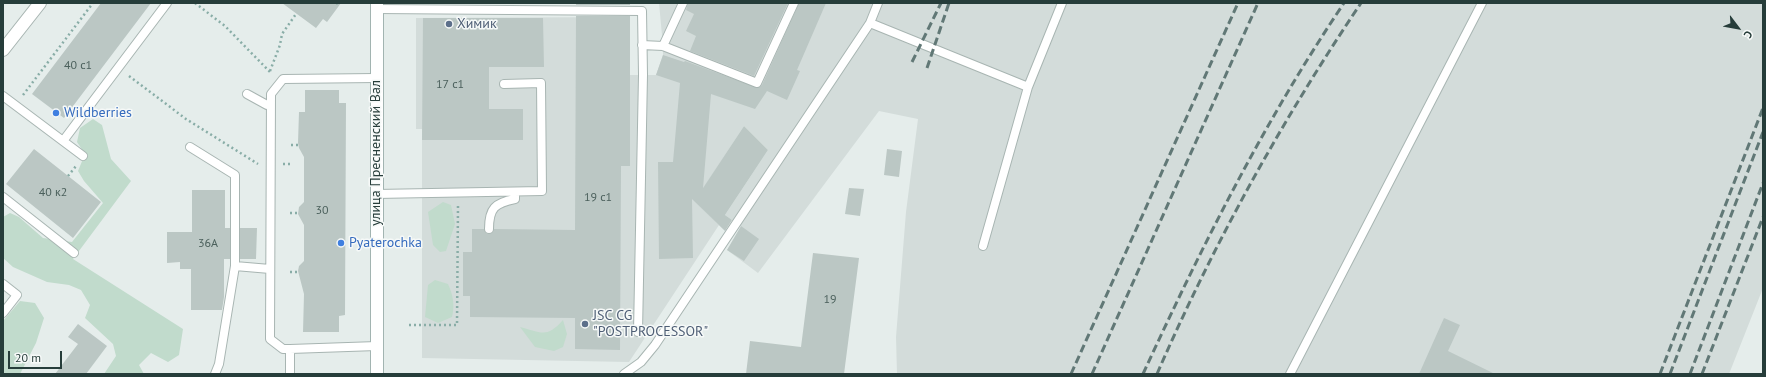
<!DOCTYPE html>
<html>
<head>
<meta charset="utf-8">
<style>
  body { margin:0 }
  #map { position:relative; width:1766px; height:377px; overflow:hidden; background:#e5edeb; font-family:"PT Sans",sans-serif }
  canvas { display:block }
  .frame { position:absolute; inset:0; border:4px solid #263d3a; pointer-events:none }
  .north { position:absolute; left:1718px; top:8px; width:40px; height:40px; -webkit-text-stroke:3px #f6f9f8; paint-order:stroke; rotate:122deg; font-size:11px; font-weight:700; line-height:16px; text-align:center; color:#263d3a }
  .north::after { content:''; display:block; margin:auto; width:14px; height:18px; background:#263d3a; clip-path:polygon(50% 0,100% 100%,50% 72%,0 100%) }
  .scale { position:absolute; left:8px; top:351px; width:54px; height:18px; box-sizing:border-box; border:2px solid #263d3a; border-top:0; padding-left:5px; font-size:12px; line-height:14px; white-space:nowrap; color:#263d3a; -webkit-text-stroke:3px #f6f9f8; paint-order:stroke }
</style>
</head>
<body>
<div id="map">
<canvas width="1766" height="377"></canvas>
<div class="frame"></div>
<div class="north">С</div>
<div class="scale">20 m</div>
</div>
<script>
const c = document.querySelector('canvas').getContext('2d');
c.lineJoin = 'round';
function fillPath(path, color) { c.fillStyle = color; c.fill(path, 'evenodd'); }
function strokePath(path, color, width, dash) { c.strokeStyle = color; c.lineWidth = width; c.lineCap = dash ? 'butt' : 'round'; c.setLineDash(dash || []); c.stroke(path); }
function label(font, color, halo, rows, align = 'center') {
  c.font = font + ' "PT Sans",sans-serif'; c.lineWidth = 3; c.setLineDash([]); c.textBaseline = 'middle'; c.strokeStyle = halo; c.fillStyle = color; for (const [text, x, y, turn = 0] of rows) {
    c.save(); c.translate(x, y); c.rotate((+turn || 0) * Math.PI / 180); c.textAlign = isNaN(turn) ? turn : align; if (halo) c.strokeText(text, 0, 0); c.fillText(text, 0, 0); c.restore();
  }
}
fillPath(new Path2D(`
  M659,3H1763V288L1729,374H897L896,337L906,212L918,119L879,111L758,273L727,250L743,228L725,215L768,150L744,126L695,201L719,225L629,362L422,358V129H416V18L630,17V75H656L663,55V46Z`), '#d3dcda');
fillPath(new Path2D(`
  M93,119L102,125L111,159L131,181L73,259L183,329L179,355L168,362L151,353L139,365L144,374H104L116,356L113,344L85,318L90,305L81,290L69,285L47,282L13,267L3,258V217L10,213L19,217L43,238L72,242L103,203L84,181L78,171L85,154L77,142L80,128Z
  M443,202L451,205L455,224L446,251L440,252L433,245L428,212Z
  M435,280L448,284C453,295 455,305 452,317L438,323L425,317L428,285Z
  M20,301L35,303L44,318L36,343L20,374H3V321Z
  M563,320L567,334L563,347L554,351L535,347L520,327C542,333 547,338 563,320Z`), '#c1dbcc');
fillPath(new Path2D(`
  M101,3H151L64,118L32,94Z
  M282,3H341L327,22L323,19L316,28Z
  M576,3H630V5H576Z
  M688,3H788L754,76L690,51L696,36L686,31L694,14L686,10Z
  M799,3H826L797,70L800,71L787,100L767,91L755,109L711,94L703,188L744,126L768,150L725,215L732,220L725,231L692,199L693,258L659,259L658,162H673L680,83L656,75L663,55L684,62L685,61L758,88L762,85Z
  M576,16H630V166H621L620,350L575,349V318L470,317V296H463V252H472V229H484L486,233L489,234L493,232L494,229L575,230Z
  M423,18H543L544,67H489V109H523V140H422Z
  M305,90H339V103H346L345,315L339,316V332H303L304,294L298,271L299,266L304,261V225L298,214L299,207L304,202V157L299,148L298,143L299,112H305Z
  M34,149L101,202L73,238L6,184Z
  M887,149L902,151L899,177L884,175Z
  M849,188L864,189L860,216L845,214Z
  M192,190H225V228H230V259H224V297L222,310H191V269H180V262L167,263V232H192Z
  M741,226L759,239L744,261L727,250Z
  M240,228H257L256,259H240Z
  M813,253L859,258L844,374H746L750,341L801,347Z
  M1444,318L1460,325L1448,351L1495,374H1419Z
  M78,324L107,346L86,374H55L78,344L68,337Z`), '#bbc7c4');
const service = new Path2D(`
  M377,9L642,11L643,75L638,332
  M870,23L1028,87
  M642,45L663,46L757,83L794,3
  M663,46L683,3
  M376,78L283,79L271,94L270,339L283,349H290L377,346
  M247,94L267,105H270
  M3,96L83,156
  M63,141L167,3
  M190,147L235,175V266L219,364L215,374
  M376,194L542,191L541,83L504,84
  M3,197L74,253
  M489,229C489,208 495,203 515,199V192
  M983,246L1028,87L1062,3
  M235,266L270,269
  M3,284L17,295L3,313
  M290,349V374
  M624,374L641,362L655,345L870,23L878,3
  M1290,374L1482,3`);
const tertiary = new Path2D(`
  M3,50L40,3`);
const secondary = new Path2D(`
  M377,3V374`);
strokePath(service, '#a8b5b2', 10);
strokePath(tertiary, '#a8b5b2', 14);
strokePath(secondary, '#a2b4b1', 14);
strokePath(new Path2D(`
  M195,3L225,26L271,73
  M336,4L337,3
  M270,71L280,45L282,34L296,14
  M129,76L186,119L258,164
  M23,95L93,3
  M291,145H298
  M283,164H291
  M68,176L76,166
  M290,213H298
  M290,272H298
  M409,325H457L458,205`), '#89ada7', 2.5, [2, 3]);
strokePath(service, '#fff', 8);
strokePath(tertiary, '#fff', 12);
strokePath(secondary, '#fff', 12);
strokePath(new Path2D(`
  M912,62L941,3
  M927,68L949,3
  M1071,374L1238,3
  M1092,374L1258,3
  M1143,374C1202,246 1265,120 1344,3
  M1157,374C1213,245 1282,120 1361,3
  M1660,374L1763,108
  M1670,374L1763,132
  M1690,374L1763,183
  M1702,374L1763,217`), '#617876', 3, [8, 4]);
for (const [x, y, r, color] of [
  [449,24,4,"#5c6f8a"],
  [56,113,4,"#3f7fe0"],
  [341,243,4,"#3f7fe0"],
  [585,324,4,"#5c6f8a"]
]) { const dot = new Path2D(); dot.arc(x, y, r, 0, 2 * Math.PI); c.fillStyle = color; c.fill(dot); strokePath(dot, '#f6f9f8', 1.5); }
label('12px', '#4b605c', null, [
  ["40 с1",78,66],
  ["17 с1",450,85],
  ["40 к2",53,193],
  ["19 с1",598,198],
  ["30",322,211],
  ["36А",208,244],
  ["19",830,300]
]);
label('14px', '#4e5e75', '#f6f9f8', [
  ["Химик",457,24],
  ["JSC CG",593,316],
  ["\"POSTPROCESSOR\"",593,332]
], 'left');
label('14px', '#366cbe', '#f6f9f8', [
  ["Wildberries",64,113],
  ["Pyaterochka",349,243]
], 'left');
label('14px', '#263d3a', '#f6f9f8', [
  ["улица Пресненский Вал",376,153,-90]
]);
</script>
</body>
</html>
